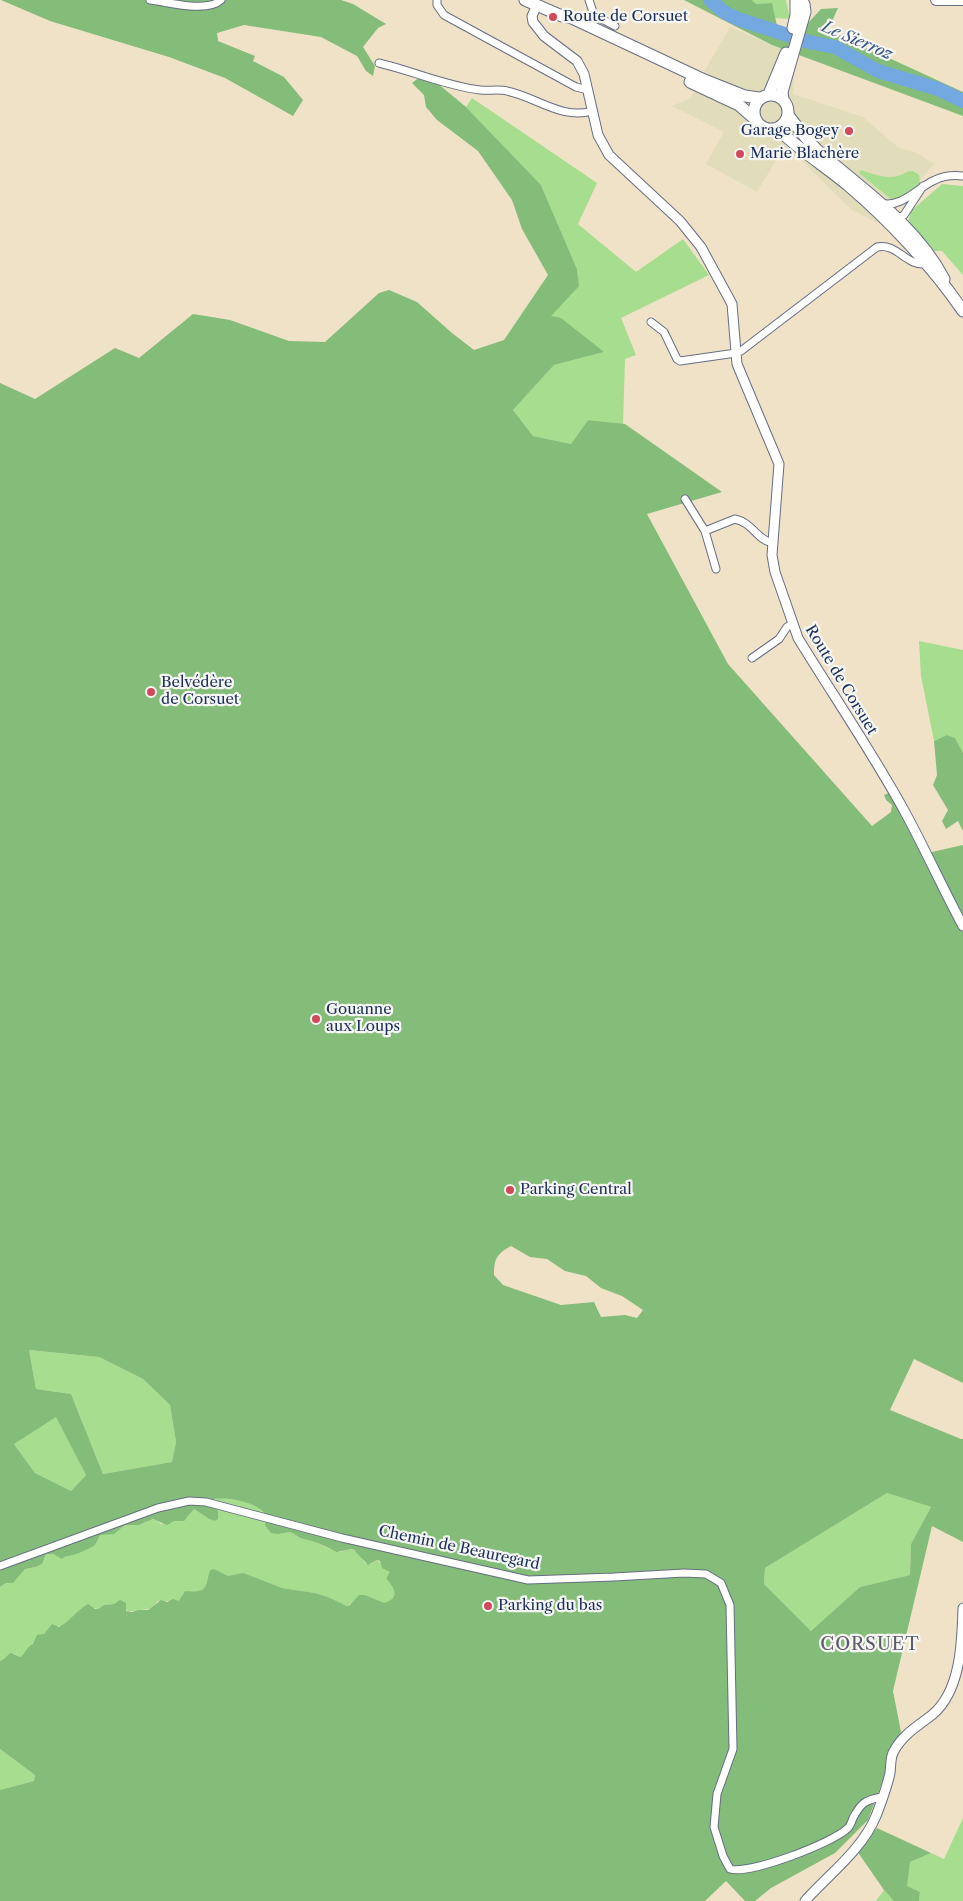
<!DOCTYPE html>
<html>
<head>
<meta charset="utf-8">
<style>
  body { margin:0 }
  canvas { display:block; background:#f0e2c7 }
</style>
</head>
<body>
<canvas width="963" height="1901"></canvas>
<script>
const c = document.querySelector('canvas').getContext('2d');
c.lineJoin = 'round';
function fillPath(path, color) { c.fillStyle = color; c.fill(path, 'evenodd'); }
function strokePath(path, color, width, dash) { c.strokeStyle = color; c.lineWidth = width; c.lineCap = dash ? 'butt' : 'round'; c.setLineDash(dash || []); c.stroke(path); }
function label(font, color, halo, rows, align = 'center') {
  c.font = font + ' "Libre Caslon Text",serif'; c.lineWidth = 4.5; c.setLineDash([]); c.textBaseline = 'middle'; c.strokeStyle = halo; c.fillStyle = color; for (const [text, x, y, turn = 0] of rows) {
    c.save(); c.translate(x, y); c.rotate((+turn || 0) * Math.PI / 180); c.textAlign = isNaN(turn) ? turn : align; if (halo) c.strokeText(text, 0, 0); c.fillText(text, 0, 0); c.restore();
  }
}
fillPath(new Path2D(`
  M730,27L795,55L793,94L863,117L899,148L917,153L934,164L882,225L852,210L798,157L783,149L757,192L706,164L724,132L672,106L691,98L704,72Z`), '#e1dcba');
fillPath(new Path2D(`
  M752,0H786L790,19L775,18L772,3L755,4Z
  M472,98L597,183L578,224L636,272L683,239L709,275L621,318L636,355L625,359L623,424L588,420L571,444L533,436L513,410L554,365L604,352L550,316L578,286L577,269L541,185L466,107Z
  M861,170C873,174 885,179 898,176C904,174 906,171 913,171L919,175L920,184L899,198L892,200L859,173Z
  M942,184L963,186V275L942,251H932L908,223L911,211Z
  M919,641L963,650V753L955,738L947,735L934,741L921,676Z
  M29,1350L99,1357L143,1379L170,1405L176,1442L172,1462L103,1474L71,1394L36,1389Z
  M56,1416L86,1475L71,1491L35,1473L14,1444Z
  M887,1493L931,1507L911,1544L910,1575L860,1587L811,1631L764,1584L765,1568Z
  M218,1498C231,1499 254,1501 263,1511C269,1517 273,1527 278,1534L291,1532L300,1538L318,1543L327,1548L340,1552L350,1549L357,1552L365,1563L371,1564L377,1560L391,1573L386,1578C393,1587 402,1598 384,1604L372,1598L352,1603L347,1606L328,1597L315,1593L282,1588L254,1578L228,1576L213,1569L204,1589L196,1593H183L182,1599L179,1601H158C150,1610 149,1609 139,1610C133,1610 132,1613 126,1610L125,1607C114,1604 108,1602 98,1609L85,1606L62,1626H50C44,1638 30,1642 23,1656L20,1657L14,1654L0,1661V1587L6,1583L13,1582L25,1569L36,1567L42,1564L46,1554H53L62,1559C66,1556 81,1551 87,1549C93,1547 95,1539 100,1535C109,1530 113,1536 125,1525C130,1524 133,1525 138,1525C149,1524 150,1514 161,1524L187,1518L194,1509L209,1519L216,1521L218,1511L213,1502Z
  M0,1749L35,1775L34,1781L0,1790Z
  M963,1818V1901H919L920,1892L906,1886L910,1862L931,1853L944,1859Z
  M884,1890L894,1901H876Z`), '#a6dd8e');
fillPath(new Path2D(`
  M1,0H341L353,4L386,24L378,28L363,47L375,66L373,76L366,71L357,56L321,37L244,25L217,33L218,41L255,56L253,61L284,77L303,100L293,116L225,78L169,57L50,21Z
  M684,0H752L756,4L772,3L777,26L788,31L808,23L821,9L838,8L828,30L963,92V116L772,45Z
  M425,73L466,107L541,185L577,269L579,286L551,316L561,318L604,352L554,365L513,410L533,436L571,444L588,420L625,424L722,492L647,514L728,664L872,826L891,812L892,805L886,800L884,795L891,792L923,854L963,845V1383L914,1359L890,1410L961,1439H963V1542L932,1526L893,1691L901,1732L868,1820L835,1853L771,1888L755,1901H745L726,1881L705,1901H0V1790L34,1781L35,1775L0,1749V1661C5,1659 6,1656 11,1653L20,1657C26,1654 26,1647 33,1644L37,1635L44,1634L52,1624L59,1627C69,1622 77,1610 88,1604L95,1609H98L104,1605L114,1604L120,1600L126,1603V1611L132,1612L138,1610H148L161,1600L167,1602L173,1599L179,1601L185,1591C207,1593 205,1589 210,1570L214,1569L228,1576L243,1573L282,1588L315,1593L328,1597L347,1606L350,1605L359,1595H365L384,1603C402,1598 393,1587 386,1578L390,1572L382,1568L380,1561L377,1560L368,1565L354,1550L351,1549L337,1552L318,1543L300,1538L291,1532L278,1534L271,1533L265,1525L266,1515C259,1503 229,1497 215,1499L213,1502L218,1511V1519L215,1521L209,1519L194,1509L184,1521H174L167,1525L153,1519L139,1525H125L114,1534L100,1535L95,1545C91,1548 77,1554 73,1555C68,1556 66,1556 62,1559L53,1554H46L42,1564L36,1567L25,1569L13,1583H6L0,1587V383L35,399L115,348L139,358L193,314L230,320L289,341L325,342L379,293L389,290L417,302L452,333L474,350L504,340L548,275L522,229L512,200L478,151L437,120L426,107L424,95L412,83ZM511,1246L530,1257L547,1259L565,1271L586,1276L601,1288L622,1296L643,1310L637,1318L625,1315L601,1317L594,1302L561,1305L503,1285L494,1275C494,1260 496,1254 511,1246ZM29,1350L99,1357L143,1379L170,1405L176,1442L172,1462L103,1474L71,1394L36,1389ZM56,1417L86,1475L71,1491L35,1473L14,1444ZM887,1493L931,1507L911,1544L910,1575L860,1587L811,1631L764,1584L765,1568Z
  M947,735L955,738L963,753V831L958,821L946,829L942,821L948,810L933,785L937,775L934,741Z
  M877,1828L931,1853L910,1862L907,1886L920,1892L919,1901H894L884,1890L857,1851Z`), '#84bc79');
strokePath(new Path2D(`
  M710,0L724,12L738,19L809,42L835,47L878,71L938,89L963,101`), '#73a8e0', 14);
const minor = new Path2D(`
  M150,0C168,2 207,13 221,0
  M437,0V5L444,15L576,87L588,90
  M589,0L594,15L615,26
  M379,63C413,71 446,86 480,90C489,91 499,89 507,91C536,97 562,120 592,111
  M881,203C901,209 918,187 935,180C943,176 954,175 963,176
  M895,220L904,215L923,186
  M651,322L664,332L677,359L680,361L736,353
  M741,351L877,247C898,243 905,266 926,264
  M685,499L705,531L716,569
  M705,531L735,519C753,523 756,539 772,543
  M752,658L779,639L787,627L792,624
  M0,1566L158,1508L189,1501L206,1502L342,1538L528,1580L614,1577L684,1573L706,1574L721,1583L730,1605L733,1749L717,1794L714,1827L723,1856L730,1869C749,1875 833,1843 848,1828C850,1826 852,1821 853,1818C861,1803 865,1800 882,1797`);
const tertiary = new Path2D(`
  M537,5L532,16L533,22L544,36L577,61L584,74L598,135L609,155L680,221L701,247L732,304L737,364L779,464L772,555L775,572L798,638C834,697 873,753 906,814C926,851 943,889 963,926
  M805,1901C829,1874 862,1850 876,1816C881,1803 887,1787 890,1773C891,1766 890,1757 894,1751C903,1734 918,1726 932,1715C961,1691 962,1642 963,1608`);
const secondary = new Path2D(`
  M936,0H963`);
const primary = new Path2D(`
  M525,0L562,16L572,18L702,79L745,96L759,98
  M793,28L796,15V0
  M690,82L739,105L755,119
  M769,94L786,53
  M754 112a17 17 0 1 1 34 0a17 17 0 1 1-34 0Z
  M783,99L782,92L805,12L804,4
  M788,115C797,127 807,140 818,151C863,190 916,225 944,279
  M777,128C799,150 825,166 849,186C889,220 933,267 963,311`);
strokePath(minor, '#666e83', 9);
strokePath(tertiary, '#666e83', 11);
strokePath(secondary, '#666e83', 12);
strokePath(primary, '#666e83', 13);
strokePath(minor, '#fff', 7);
strokePath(tertiary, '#fff', 9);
strokePath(secondary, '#fff', 10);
strokePath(primary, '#fff', 11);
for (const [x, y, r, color] of [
  [553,17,5,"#d1495b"],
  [849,131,5,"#d1495b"],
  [740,154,5,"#d1495b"],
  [151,692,5,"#d1495b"],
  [316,1019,5,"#d1495b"],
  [510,1190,5,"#d1495b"],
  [488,1606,5,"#d1495b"]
]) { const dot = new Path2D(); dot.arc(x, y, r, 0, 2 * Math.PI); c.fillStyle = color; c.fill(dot); strokePath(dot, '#f6f6f2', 2); }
label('15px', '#1b2f5e', '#f6f6f2', [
  ["Route de Corsuet",563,17],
  ["Garage Bogey",839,131,"right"],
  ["Marie Blachère",750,154],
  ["Belvédère",161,683],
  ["de Corsuet",161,700],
  ["Gouanne",326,1010],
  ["aux Loups",326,1027],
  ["Parking Central",520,1190],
  ["Parking du bas",498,1606]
], 'left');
label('15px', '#1b2f5e', '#f6f6f2', [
  ["Route de Corsuet",841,680,59],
  ["Chemin de Beauregard",459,1548,12]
]);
label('italic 16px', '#355385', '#f6f6f2', [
  ["Le Sierroz",857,41,23]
]);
c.letterSpacing = '1px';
label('18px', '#5d5b6a', '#f6f6f2', [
  ["CORSUET",870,1645]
]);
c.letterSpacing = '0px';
</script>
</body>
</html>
